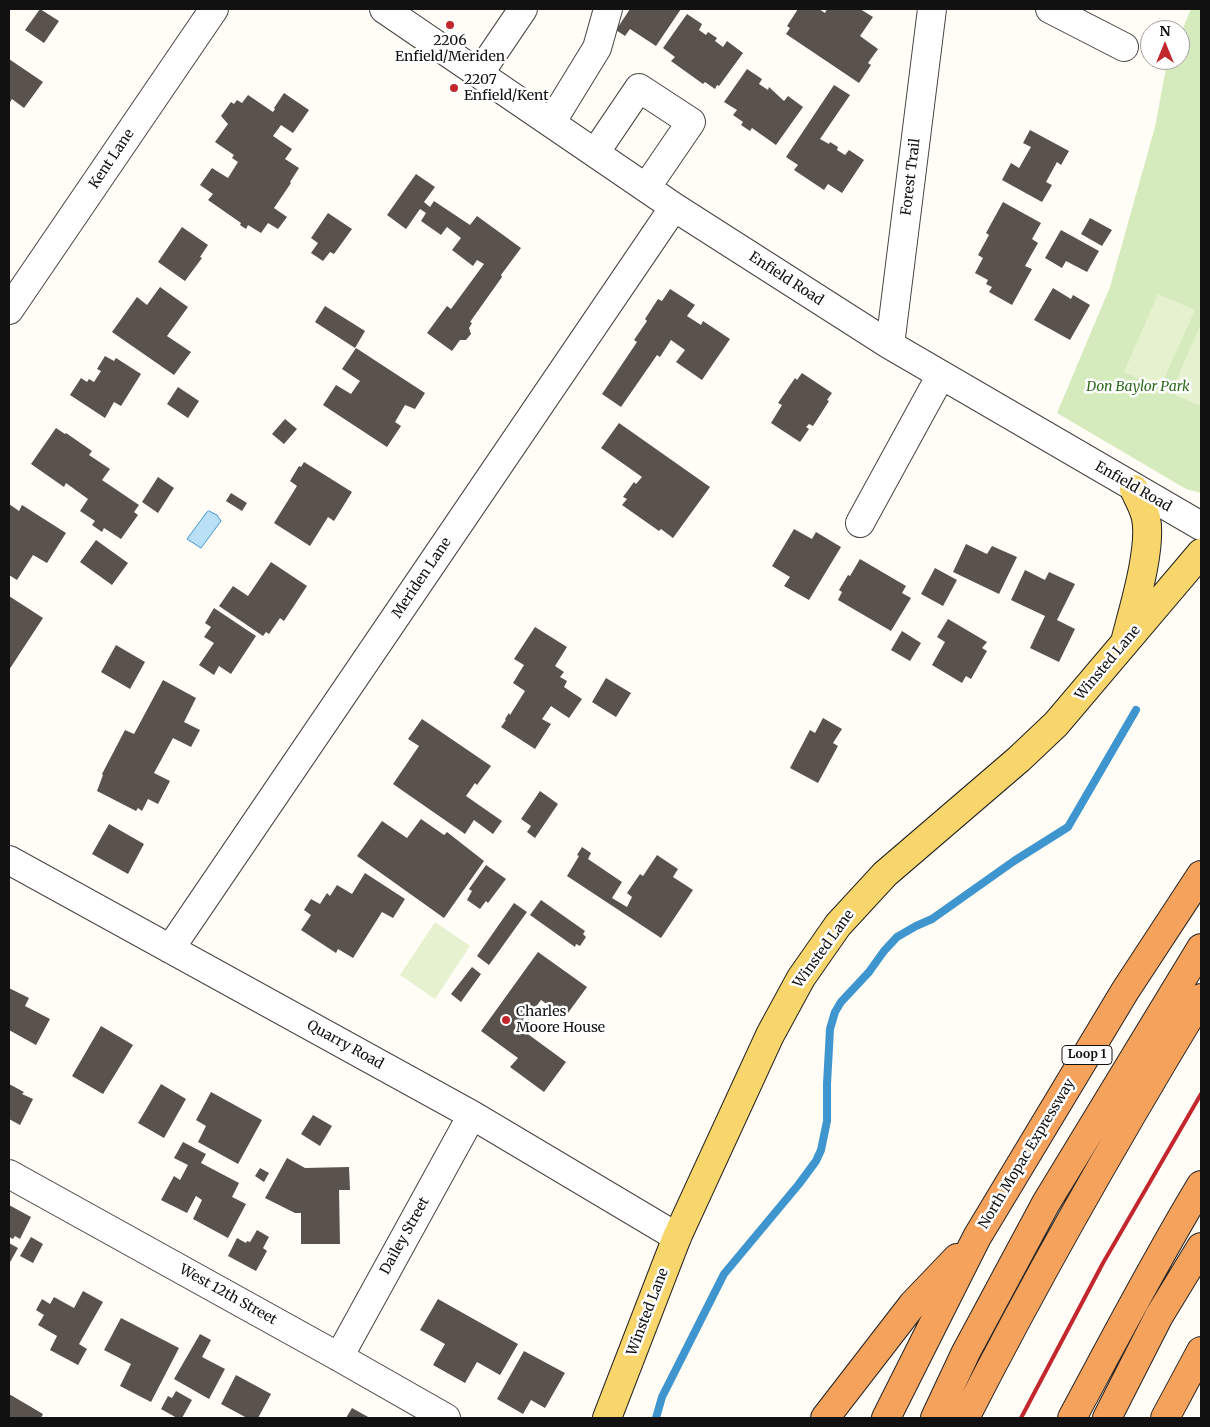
<!DOCTYPE html>
<html>
<head>
<meta charset="utf-8">
<style>
  body { margin:0 }
  #map { position:relative; width:1210px; height:1427px; overflow:hidden; background:#fffdf5; font-family:Merriweather,serif }
  canvas { display:block }
  .frame { position:absolute; inset:0; border:10px solid #111; pointer-events:none }
  .north { position:absolute; left:1140px; top:20px; width:50px; height:50px; box-sizing:border-box; background:#fff; border:1px solid #a0a0a0; border-radius:50%; rotate:0deg; font-size:14px; font-weight:700; line-height:20px; text-align:center; color:#111 }
  .north::after { content:''; display:block; margin:auto; width:18px; height:22px; background:#c4262e; clip-path:polygon(50% 0,100% 100%,50% 72%,0 100%) }
</style>
</head>
<body>
<div id="map">
<canvas width="1210" height="1427"></canvas>
<div class="frame"></div>
<div class="north">N</div>
</div>
<script>
const c = document.querySelector('canvas').getContext('2d');
c.lineJoin = 'round';
function fillPath(path, color) { c.fillStyle = color; c.fill(path, 'evenodd'); }
function strokePath(path, color, width, dash) { c.strokeStyle = color; c.lineWidth = width; c.lineCap = dash ? 'butt' : 'round'; c.setLineDash(dash || []); c.stroke(path); }
function label(font, color, halo, rows, align = 'center') {
  c.font = font + ' Merriweather,serif'; c.lineWidth = 5; c.setLineDash([]); c.textBaseline = 'middle'; c.strokeStyle = halo; c.fillStyle = color; for (const [text, x, y, turn = 0] of rows) {
    c.save(); c.translate(x, y); c.rotate((+turn || 0) * Math.PI / 180); c.textAlign = isNaN(turn) ? turn : align; if (halo) c.strokeText(text, 0, 0); c.fillText(text, 0, 0); c.restore();
  }
}
fillPath(new Path2D(`
  M1191,9H1201V493L1186,489L1057,413L1110,287L1155,127L1167,63L1168,60H1180V35Z`), '#d5ebbd');
fillPath(new Path2D(`
  M1158,294L1195,310L1160,388L1124,372Z
  M1201,323V406L1171,393Z
  M435,922L470,946L435,999L400,975Z`), '#e6f2cf');
const water = new Path2D(`
  M209,511L217,515L221,521L201,548L187,539L207,512Z`);
fillPath(water, '#b9e0f7');
strokePath(water, '#3f96cf', 1);
strokePath(new Path2D(`
  M656,1418L662,1397L724,1274L799,1184L816,1161L821,1150L827,1121V1084L830,1029L835,1012L841,1002L869,972L884,951L897,937L916,926L932,919L1014,861L1068,827L1136,710`), '#3f96cf', 8);
fillPath(new Path2D(`
  M40,9L59,21L44,43L25,30Z
  M630,9H681L656,46L630,29L625,36L616,30Z
  M798,9H819L825,13L827,9H860L873,17L860,36L878,49L868,63L871,65L859,83L786,34L790,28L787,26Z
  M687,14L702,24L699,30L706,35L708,32L717,38L715,41L723,47L727,41L743,53L719,86L717,85L715,89L705,82L703,84L671,61L675,57L663,48Z
  M9,59L43,82L24,108L12,99L9,104Z
  M747,69L762,79L759,84L768,90L769,87L784,101L788,96L803,107L776,145L752,128L750,131L741,125L743,122L733,115L737,110L724,102Z
  M834,85L850,95L820,139L829,144L830,142L838,147L837,150L845,155L849,150L864,160L842,193L828,184L824,190L794,170L798,165L786,157Z
  M284,93L309,110L293,133L281,125L273,136L292,149L285,159L299,168L290,182L291,183L274,208L287,217L278,229L268,223L261,233L248,225L246,229L240,225L241,223L208,200L213,194L200,185L212,168L228,178L238,162L232,158L234,155L215,142L228,124L221,116L231,102L234,104L237,100L242,103L248,95L273,112L275,109L274,108Z
  M1030,130L1069,151L1061,165L1057,162L1046,182L1052,185L1042,202L1002,180L1011,163L1019,168L1031,147L1023,143Z
  M416,174L435,187L424,202L430,207L434,201L470,225L477,216L521,248L501,275L502,277L470,322L472,323L469,328L471,334L466,340H460L452,351L427,333L447,306L451,309L484,264L477,260L473,266L452,250L461,238L447,227L441,235L421,221L426,213L420,209L406,229L387,215Z
  M1003,202L1041,223L1032,239L1038,243L1025,266L1032,269L1012,305L989,292L992,287L986,284L988,280L975,273L983,258L978,255L989,235L986,233Z
  M328,213L352,229L334,254L330,252L323,261L311,253L318,243L311,238Z
  M1090,218L1112,230L1102,246L1081,234Z
  M182,227L208,245L200,257L202,258L185,281L158,262Z
  M1061,230L1099,251L1087,272L1066,261L1062,268L1045,258Z
  M160,287L188,307L167,336L191,352L174,375L112,332L137,297L147,305Z
  M1053,288L1071,299L1073,295L1090,305L1070,340L1034,320Z
  M670,289L695,305L687,316L701,325L703,321L730,339L702,380L676,362L685,350L671,340L660,357L657,355L621,407L602,394L637,342L634,340L647,321L645,319L658,299L662,301Z
  M325,306L365,331L355,348L315,322Z
  M356,348L425,393L415,409L405,405L395,422L401,426L387,447L323,405L336,385L351,394L360,381L342,369Z
  M105,356L114,361L116,358L141,374L121,406L114,402L105,418L70,395L81,378L87,382L89,379L94,382L101,371L97,369Z
  M802,373L832,393L827,400L829,401L813,426L809,424L806,427L809,429L800,442L771,423L782,405L778,403L795,378L797,380Z
  M178,387L199,401L188,418L167,404Z
  M285,419L297,429L284,444L272,434Z
  M619,423L710,487L673,538L661,529L659,531L622,505L627,499L623,497L634,482L636,484L642,477L601,448Z
  M56,428L65,434L66,433L92,451L89,455L110,469L102,480L139,505L134,512L138,515L121,539L104,528L102,532L92,525L95,521L80,511L88,499L66,483L64,487L31,464Z
  M304,462L352,492L334,521L328,517L310,546L274,523L297,486L290,481L299,466L301,467Z
  M158,477L174,488L158,513L142,502Z
  M231,493L247,503L242,511L226,501Z
  M9,504L19,511L22,505L66,533L47,563L33,555L17,580L9,575Z
  M794,529L812,539L816,532L841,547L809,600L784,586L790,577L772,566Z
  M96,540L128,563L112,585L80,562Z
  M966,544L987,554L992,546L1017,557L999,594L953,572Z
  M860,559L906,586L902,593L911,598L891,631L838,600L842,592L839,590L848,575L850,576Z
  M271,562L307,586L284,621L280,618L269,634L266,632L263,636L219,606L233,586L248,596Z
  M935,568L957,580L943,606L921,594Z
  M1025,570L1045,580L1049,572L1075,584L1057,620L1075,629L1059,662L1030,648L1045,616L1011,600Z
  M9,596L43,618L9,670Z
  M214,608L256,636L231,674L219,666L214,675L199,665L214,643L204,637L211,627L205,623Z
  M948,619L987,642L982,648L987,651L971,679L966,676L962,683L932,665L945,642L937,637Z
  M535,627L567,647L555,666L564,672L560,677L567,681L564,687L582,699L569,718L551,706L542,719L551,724L535,749L501,727L506,720L505,719L509,713L510,715L525,691L513,683L524,665L514,659Z
  M902,631L921,643L910,661L891,650Z
  M116,645L145,662L130,689L101,672Z
  M606,678L631,693L616,717L592,702Z
  M163,680L196,698L184,722L200,730L191,747L173,738L154,773L170,781L158,804L148,799L142,811L138,808L136,811L97,791L103,775L102,774L125,730L134,734Z
  M823,718L842,729L833,743L838,746L818,783L790,768L810,730L815,733Z
  M422,719L491,766L477,785L475,783L466,796L502,821L493,834L474,820L465,834L393,784L419,746L408,739Z
  M540,791L558,804L535,838L527,832L531,826L521,819Z
  M421,819L444,835L447,832L484,861L444,918L357,856L382,821L407,838Z
  M109,824L144,844L128,874L92,854Z
  M582,847L591,853L588,859L622,882L612,898L627,907L632,897L627,893L640,874L643,876L657,855L678,869L673,877L693,890L661,938L567,876L579,856L577,855Z
  M486,865L506,879L488,903L486,901L480,909L467,900L472,891L469,889Z
  M365,873L405,899L393,918L382,912L353,958L338,949L336,953L301,930L311,915L304,910L311,899L320,904L327,893L330,896L337,885L352,894Z
  M541,900L585,931L583,934L586,937L580,946L576,944L575,947L530,915Z
  M514,903L527,912L489,965L477,956Z
  M538,952L587,987L565,1017L541,1000L528,1017L526,1015L521,1023L524,1025L521,1029L566,1062L544,1092L510,1067L518,1058L481,1031Z
  M472,967L481,974L461,1002L451,994Z
  M9,988L29,998L25,1006L50,1019L36,1045L9,1030Z
  M101,1026L133,1045L103,1094L72,1076Z
  M9,1084L24,1092L22,1094L33,1099L20,1125L9,1119Z
  M161,1084L186,1099L164,1138L138,1123Z
  M211,1092L262,1120L238,1164L198,1142L206,1126L196,1120Z
  M313,1115L332,1126L320,1146L301,1134Z
  M183,1142L206,1154L201,1163L239,1183L232,1197L246,1204L228,1238L193,1219L202,1200L196,1196L187,1213L161,1200L174,1176L180,1180L188,1165L174,1158Z
  M287,1158L305,1168L349,1167L350,1190H339L340,1244H301V1213H295L265,1198Z
  M260,1168L269,1173L264,1182L255,1176Z
  M9,1205L31,1217L20,1239L15,1236L13,1239L9,1237Z
  M257,1230L269,1237L263,1248L267,1251L256,1271L228,1256L237,1238L246,1243L247,1241L250,1242Z
  M31,1237L43,1244L33,1263L20,1256Z
  M9,1243L18,1248L9,1264Z
  M83,1291L103,1302L79,1344L87,1349L78,1365L50,1350L57,1336L38,1325L44,1315L36,1310L42,1299L50,1304L54,1297L74,1308Z
  M438,1299L518,1344L500,1375L477,1362L465,1383L433,1365L445,1344L420,1330Z
  M121,1318L179,1348L151,1402L120,1386L131,1364L104,1350Z
  M200,1334L211,1340L202,1357L225,1369L209,1399L174,1379Z
  M524,1351L565,1373L545,1408L531,1400L523,1414L497,1399Z
  M236,1375L271,1394L258,1418H247L221,1404Z
  M176,1391L192,1400L182,1418H177L161,1409L168,1396L172,1398Z
  M9,1394L43,1414L41,1418H9Z
  M352,1408L370,1418H346Z`), '#5a524d');
const minor = new Path2D(`
  M384,9L674,207L890,345L1201,526
  M1050,9L1124,47
  M479,74L523,9
  M551,123L597,48L608,9
  M595,153L639,88L691,122L646,188
  M9,310L214,9
  M890,345L932,9
  M860,523L941,375
  M9,860L472,1115L677,1237
  M170,949L674,207
  M9,1174L339,1357L446,1418
  M339,1357L472,1115`);
const major = new Path2D(`
  M1126,638C1134,607 1152,548 1146,518C1144,508 1138,498 1134,489
  M607,1418L677,1237L770,1035L801,978L838,925L885,874L1019,759L1056,724L1201,553`);
const highway = new Path2D(`
  M825,1418L913,1304L957,1258
  M886,1418L977,1237L1125,991L1201,875
  M935,1418L966,1352L1046,1203L1201,948
  M965,1418C1038,1275 1118,1135 1201,998
  M1072,1418C1114,1340 1155,1261 1201,1185
  M1107,1418L1159,1316L1201,1247
  M1165,1418L1201,1351`);
strokePath(minor, '#444', 30);
strokePath(major, '#222', 30);
strokePath(highway, '#222', 30);
strokePath(minor, '#fff', 28);
strokePath(major, '#f9d66b', 28);
strokePath(highway, '#f5a25d', 28);
strokePath(new Path2D(`
  M1021,1418L1103,1263L1201,1094`), '#c4262e', 4);
for (const [x, y, r, color] of [
  [450,25,5,"#c4262e"],
  [454,88,5,"#c4262e"],
  [506,1020,5,"#c4262e"]
]) { const dot = new Path2D(); dot.arc(x, y, r, 0, 2 * Math.PI); c.fillStyle = color; c.fill(dot); strokePath(dot, '#fff', 2); }
for (const [x, y, w] of [
  [1087,1055,50]
]) { const box = new Path2D(); box.roundRect(x - w / 2, y - 9.5, w, 19, 4); c.fillStyle = '#fff'; c.fill(box); strokePath(box, '#111', 1); }
label('bold 12px', '#111', null, [
  ["Loop 1",1087,1055]
]);
label('14px', '#111', '#fff', [
  ["2206",450,41,"center"],
  ["Enfield/Meriden",450,57,"center"],
  ["2207",464,80],
  ["Enfield/Kent",464,96],
  ["Charles",516,1012],
  ["Moore House",516,1028]
], 'left');
label('14px', '#111', '#fff', [
  ["Kent Lane",112,159,-56],
  ["Forest Trail",911,177,-83],
  ["Enfield Road",786,279,33],
  ["Enfield Road",1133,487,30],
  ["Meriden Lane",422,578,-56],
  ["Winsted Lane",1108,663,-50],
  ["Winsted Lane",824,949,-54],
  ["Quarry Road",345,1045,29],
  ["North Mopac Expressway",1027,1154,-59],
  ["Dailey Street",405,1236,-61],
  ["West 12th Street",228,1295,29],
  ["Winsted Lane",648,1312,-69]
]);
label('italic 14px', '#2f6b1f', '#fff', [
  ["Don Baylor Park",1138,387]
]);
</script>
</body>
</html>
